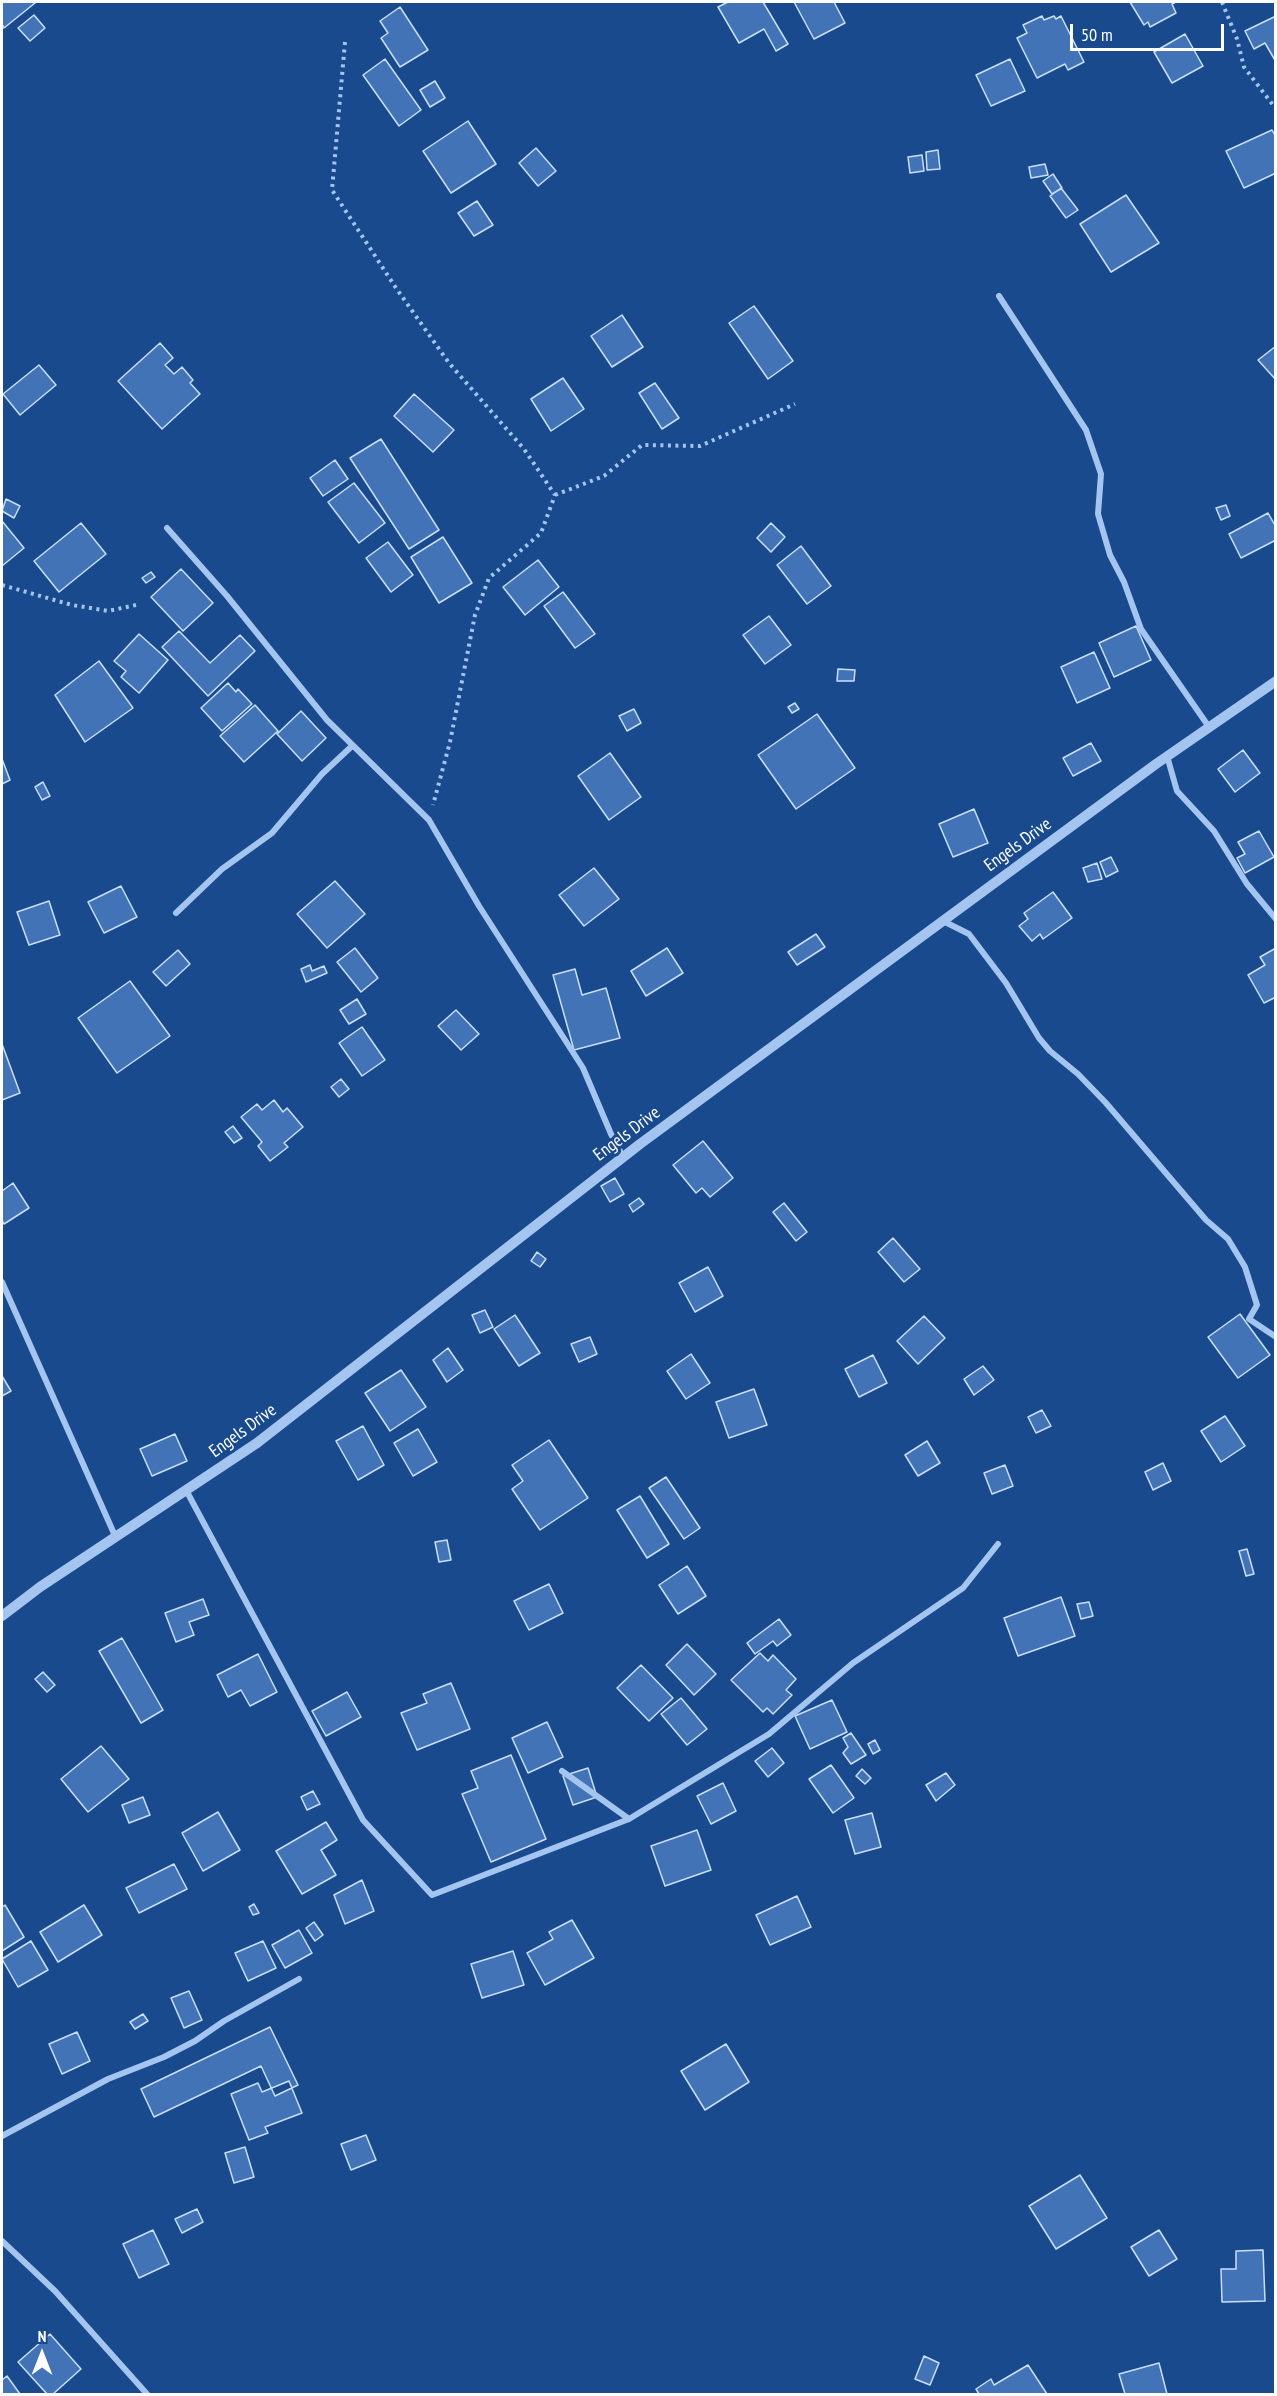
<!DOCTYPE html>
<html>
<head>
<meta charset="utf-8">
<style>
  body { margin:0 }
  #map { position:relative; width:1277px; height:2396px; overflow:hidden; background:#184a8d; font-family:"PT Sans Narrow",sans-serif }
  canvas { display:block }
  .frame { position:absolute; inset:0; border:3px solid #fff; pointer-events:none }
  .north { position:absolute; left:12px; top:2324px; width:60px; height:60px; -webkit-text-stroke:4px #184a8d; paint-order:stroke; rotate:0deg; font-size:16px; font-weight:700; line-height:24px; text-align:center; color:#fff }
  .north::after { content:''; display:block; margin:auto; width:21px; height:27px; background:#fff; clip-path:polygon(50% 0,100% 100%,50% 72%,0 100%) }
  .scale { position:absolute; left:1070px; top:24px; width:154px; height:27px; box-sizing:border-box; border:3px solid #fff; border-top:0; padding-left:8px; font-size:18px; line-height:21px; white-space:nowrap; color:#fff; -webkit-text-stroke:4px #184a8d; paint-order:stroke }
</style>
</head>
<body>
<div id="map">
<canvas width="1277" height="2396"></canvas>
<div class="frame"></div>
<div class="north">N</div>
<div class="scale">50 m</div>
</div>
<script>
const c = document.querySelector('canvas').getContext('2d');
c.lineJoin = 'round';
function fillPath(path, color) { c.fillStyle = color; c.fill(path, 'evenodd'); }
function strokePath(path, color, width, dash) { c.strokeStyle = color; c.lineWidth = width; c.lineCap = dash ? 'butt' : 'round'; c.setLineDash(dash || []); c.stroke(path); }
function label(font, color, halo, rows, align = 'center') {
  c.font = font + ' "PT Sans Narrow",sans-serif'; c.lineWidth = 6; c.setLineDash([]); c.textBaseline = 'middle'; c.strokeStyle = halo; c.fillStyle = color; for (const [text, x, y, turn = 0] of rows) {
    c.save(); c.translate(x, y); c.rotate((+turn || 0) * Math.PI / 180); c.textAlign = isNaN(turn) ? turn : align; if (halo) c.strokeText(text, 0, 0); c.fillText(text, 0, 0); c.restore();
  }
}
const building = new Path2D(`
  M2,2H33L35,3L4,28L2,24Z
  M728,2H763L788,44L776,51L764,29L739,43L718,7Z
  M794,2H834L845,23L814,39Z
  M1130,2H1176L1172,4L1176,13L1150,27L1148,22L1144,25Z
  M400,7L428,50L400,67L381,38L388,33L380,21Z
  M34,15L45,28L30,41L18,28Z
  M1042,16L1044,20L1054,16L1056,19L1061,16L1084,62L1068,70L1065,64L1037,78L1017,38L1027,33L1023,25Z
  M1276,16V62L1265,43L1254,49L1245,31Z
  M1185,34L1203,66L1172,83L1154,52Z
  M385,59L421,110L399,126L363,75Z
  M1010,59L1025,91L991,106L976,75Z
  M435,81L445,98L430,107L420,90Z
  M468,121L496,164L451,193L423,151Z
  M1272,130L1276,137V173L1244,188L1226,151Z
  M536,148L556,171L538,186L519,163Z
  M938,150L940,169L927,170L926,152Z
  M922,155L924,171L910,173L908,157Z
  M1045,164L1048,175L1031,178L1029,167Z
  M1053,174L1062,188L1052,194L1043,181Z
  M1061,188L1078,210L1066,218L1050,196Z
  M1126,195L1159,243L1111,272L1080,224Z
  M477,201L493,225L474,236L458,213Z
  M754,306L793,361L768,379L729,323Z
  M622,315L643,347L612,367L591,336Z
  M160,343L173,358L165,365L174,374L182,367L193,380L190,383L200,394L162,429L118,381Z
  M1276,346V380L1258,360Z
  M39,365L56,385L20,415L3,394Z
  M563,378L584,409L551,431L531,399Z
  M655,383L679,418L662,429L639,393Z
  M414,394L454,430L433,452L394,416Z
  M381,439L439,530L409,549L350,458Z
  M335,460L348,479L323,496L310,478Z
  M354,483L385,523L359,543L328,502Z
  M6,499L20,506L14,518L2,511Z
  M1226,505L1230,516L1221,520L1216,508Z
  M1268,513L1276,527V540L1241,558L1229,534Z
  M2,521L24,548L2,566Z
  M81,523L106,554L59,592L34,561Z
  M771,523L785,537L771,552L757,538Z
  M443,537L472,583L439,603L411,557Z
  M388,542L413,575L391,592L366,558Z
  M801,546L831,586L807,604L777,565Z
  M538,560L559,587L525,615L503,587Z
  M181,569L213,603L183,631L151,597Z
  M151,572L155,577L146,583L142,578Z
  M563,592L595,634L575,648L544,606Z
  M769,616L791,645L765,664L743,635Z
  M1136,626L1151,660L1114,677L1099,643Z
  M179,631L210,663L240,635L255,651L208,696L162,647Z
  M139,634L168,660L139,693L121,677L126,671L114,661Z
  M1094,652L1110,688L1077,703L1061,667Z
  M99,661L133,708L85,742L55,695Z
  M838,669L855,670L854,681H837Z
  M228,683L236,692L238,689L252,704L222,731L201,708Z
  M795,703L799,709L792,713L788,707Z
  M255,705L278,731L244,762L220,736Z
  M634,709L641,723L627,731L619,716Z
  M301,711L326,738L302,761L277,734Z
  M817,714L855,768L796,809L758,755Z
  M1091,743L1101,761L1073,776L1063,758Z
  M1243,750L1260,773L1235,792L1218,769Z
  M610,753L641,797L609,820L578,776Z
  M2,759L10,780L2,784Z
  M43,782L50,796L42,800L35,787Z
  M974,809L988,843L953,857L939,824Z
  M1259,831L1274,857L1245,873L1237,858L1245,854L1238,842Z
  M1111,857L1118,871L1106,877L1100,862Z
  M1097,863L1102,879L1088,882L1083,868Z
  M594,868L619,899L584,926L559,895Z
  M335,881L365,914L327,948L297,914Z
  M121,886L137,917L104,933L88,902Z
  M1053,892L1072,918L1043,939L1040,934L1032,941L1019,926L1028,919L1024,913Z
  M49,901L60,935L29,945L17,912Z
  M816,934L825,947L797,965L788,952Z
  M355,948L378,978L361,992L337,962Z
  M667,948L683,973L646,996L631,971Z
  M1276,948V997L1264,1003L1248,975L1265,965L1260,957Z
  M178,950L190,964L166,986L153,972Z
  M310,965L312,971L324,966L327,973L306,982L301,969Z
  M575,969L582,995L606,988L620,1038L574,1050L553,975Z
  M130,981L170,1036L117,1073L78,1018Z
  M357,999L366,1014L349,1024L340,1010Z
  M456,1010L479,1034L461,1050L438,1026Z
  M362,1027L385,1060L362,1076L339,1043Z
  M2,1044L20,1093L2,1100Z
  M341,1079L349,1089L339,1097L331,1087Z
  M274,1100L283,1112L287,1108L303,1127L284,1143L288,1147L270,1161L258,1146L262,1142L241,1117L257,1104L262,1110Z
  M233,1126L242,1138L234,1143L225,1132Z
  M703,1141L733,1178L710,1197L702,1188L696,1193L673,1165Z
  M615,1178L624,1194L610,1202L601,1186Z
  M13,1183L29,1208L4,1224L2,1220V1191Z
  M639,1198L644,1204L633,1212L629,1205Z
  M784,1203L807,1232L796,1241L773,1212Z
  M893,1238L920,1269L904,1282L878,1252Z
  M537,1252L546,1259L540,1267L531,1261Z
  M708,1267L723,1296L695,1312L679,1283Z
  M485,1310L493,1327L480,1333L472,1315Z
  M1240,1314L1270,1355L1238,1378L1208,1337Z
  M515,1315L540,1353L519,1366L494,1329Z
  M924,1316L945,1338L918,1364L897,1341Z
  M590,1337L597,1354L579,1362L571,1344Z
  M448,1348L463,1370L447,1382L433,1360Z
  M691,1354L710,1383L686,1399L667,1371Z
  M873,1355L887,1383L859,1397L845,1369Z
  M983,1366L994,1380L974,1395L964,1379Z
  M401,1370L426,1407L390,1431L365,1393Z
  M2,1376L11,1391L2,1396Z
  M754,1389L767,1425L729,1438L716,1402Z
  M1042,1410L1051,1426L1036,1433L1028,1417Z
  M1225,1416L1245,1446L1221,1462L1201,1431Z
  M363,1426L384,1465L358,1480L336,1441Z
  M418,1429L437,1462L413,1476L394,1443Z
  M175,1434L187,1461L152,1476L140,1449Z
  M549,1440L588,1498L540,1530L512,1489L523,1481L512,1465Z
  M927,1441L940,1463L918,1476L905,1455Z
  M1163,1463L1171,1481L1153,1490L1145,1472Z
  M1005,1465L1013,1486L992,1494L984,1473Z
  M666,1477L700,1528L684,1539L649,1488Z
  M640,1496L669,1544L647,1558L617,1510Z
  M447,1540L451,1560L439,1562L435,1542Z
  M1247,1549L1254,1574L1246,1576L1239,1551Z
  M687,1566L706,1596L678,1614L659,1585Z
  M549,1584L563,1613L529,1630L514,1601Z
  M1061,1597L1075,1636L1018,1656L1004,1618Z
  M203,1599L209,1615L189,1622L194,1635L176,1642L165,1613Z
  M1089,1602L1093,1616L1081,1619L1077,1604Z
  M779,1619L791,1635L777,1646L773,1641L755,1654L747,1643Z
  M122,1638L163,1710L141,1723L99,1651Z
  M687,1644L716,1674L694,1695L666,1665Z
  M760,1653L768,1661L773,1655L796,1679L786,1690L792,1695L773,1714L767,1708L763,1712L731,1680Z
  M258,1654L277,1692L250,1706L241,1690L228,1697L217,1675Z
  M641,1665L673,1698L649,1721L617,1688Z
  M43,1672L55,1685L47,1692L35,1679Z
  M451,1683L470,1729L417,1750L401,1713L427,1703L423,1694Z
  M347,1692L361,1717L326,1736L312,1711Z
  M681,1698L707,1729L687,1745L661,1714Z
  M832,1700L847,1732L810,1749L795,1716Z
  M547,1722L563,1757L528,1773L512,1738Z
  M851,1733L866,1755L851,1764L843,1753L848,1747L843,1738Z
  M875,1740L880,1750L873,1754L868,1744Z
  M101,1746L129,1779L88,1812L61,1779Z
  M772,1748L784,1763L768,1777L755,1761Z
  M511,1755L546,1839L491,1862L462,1794L478,1788L471,1771Z
  M831,1765L854,1798L833,1813L809,1779Z
  M588,1768L597,1797L573,1805L563,1776Z
  M862,1769L871,1778L865,1784L856,1776Z
  M946,1773L955,1785L936,1801L926,1785Z
  M723,1783L736,1811L711,1824L697,1796Z
  M313,1791L320,1804L307,1810L301,1797Z
  M143,1797L150,1815L129,1823L122,1805Z
  M218,1812L240,1850L203,1871L182,1833Z
  M872,1813L881,1847L855,1854L845,1820Z
  M326,1822L337,1840L321,1850L336,1875L302,1894L276,1851Z
  M697,1830L711,1870L665,1886L651,1846Z
  M174,1864L187,1889L139,1913L126,1888Z
  M362,1880L374,1911L345,1924L334,1895Z
  M797,1896L811,1927L770,1945L756,1915Z
  M254,1904L259,1913L253,1915L249,1907Z
  M5,1905L24,1937L2,1951V1907Z
  M84,1905L102,1935L58,1962L40,1932Z
  M572,1920L594,1958L545,1985L527,1953L553,1939L549,1932Z
  M314,1922L323,1935L315,1941L306,1928Z
  M299,1930L312,1953L285,1968L272,1945Z
  M31,1941L48,1970L18,1987L2,1959Z
  M263,1941L276,1968L248,1981L235,1953Z
  M513,1951L524,1985L482,1998L471,1964Z
  M189,1991L202,2020L184,2028L171,1998Z
  M143,2014L148,2021L135,2029L130,2022Z
  M270,2027L298,2085L275,2096L261,2066L154,2117L141,2089Z
  M77,2032L90,2061L62,2074L49,2044Z
  M726,2044L749,2082L705,2110L681,2071Z
  M289,2081L302,2113L265,2127L268,2133L249,2140L231,2094L258,2083L262,2092Z
  M366,2135L376,2160L351,2170L341,2144Z
  M245,2147L254,2177L234,2183L225,2153Z
  M1080,2175L1107,2218L1056,2249L1029,2206Z
  M197,2209L203,2222L182,2233L175,2219Z
  M153,2230L169,2264L139,2278L123,2244Z
  M1159,2230L1177,2259L1149,2276L1131,2247Z
  M1263,2250L1265,2301L1222,2302L1221,2269H1236V2251Z
  M50,2334L81,2369L53,2394H47L18,2362Z
  M924,2356L939,2363L930,2385L915,2379Z
  M1159,2363L1167,2394H1125L1119,2374Z
  M1028,2365L1047,2394H979L976,2389L991,2379L994,2385Z
  M7,2376L20,2394H2V2380Z`);
fillPath(building, '#4173b6');
strokePath(building, '#cadffa', 1.5);
strokePath(new Path2D(`
  M1222,2L1237,39L1244,67L1276,109
  M345,42L332,190L396,288L449,363L524,449L555,495L541,533L489,578L475,615L450,742L433,805
  M555,495L604,476L642,445L700,446L795,404
  M2,585L72,605L108,611L136,605`), '#a4c5ef', 4, [3, 4.5]);
strokePath(new Path2D(`
  M999,296L1086,430L1101,474L1098,514L1110,555L1124,582L1141,629L1209,727
  M167,528L227,596L327,720L429,820L479,906L583,1068L611,1134L623,1157
  M1167,756L1177,791L1214,831L1247,884L1276,919
  M176,913L222,869L272,833L322,774L352,746
  M943,921L969,934L1006,983L1039,1038L1050,1051L1078,1074L1106,1103L1206,1220L1228,1239L1245,1267L1257,1305L1249,1319L1276,1337
  M2,1282L116,1538
  M186,1490L363,1820L432,1895L629,1819L769,1734L853,1663L963,1588L998,1544
  M562,1771L629,1819
  M2,2136L108,2079L164,2057L195,2041L224,2021L299,1979
  M2,2241L55,2291L147,2394`), '#a4c5ef', 6);
strokePath(new Path2D(`
  M2,1616L40,1587L257,1443L640,1144L1156,764L1276,681`), '#a4c5ef', 10);
label('18px', '#fff', '#184a8d', [
  ["Engels Drive",1018,845,-36],
  ["Engels Drive",627,1134,-37],
  ["Engels Drive",243,1431,-36]
]);
</script>
</body>
</html>
